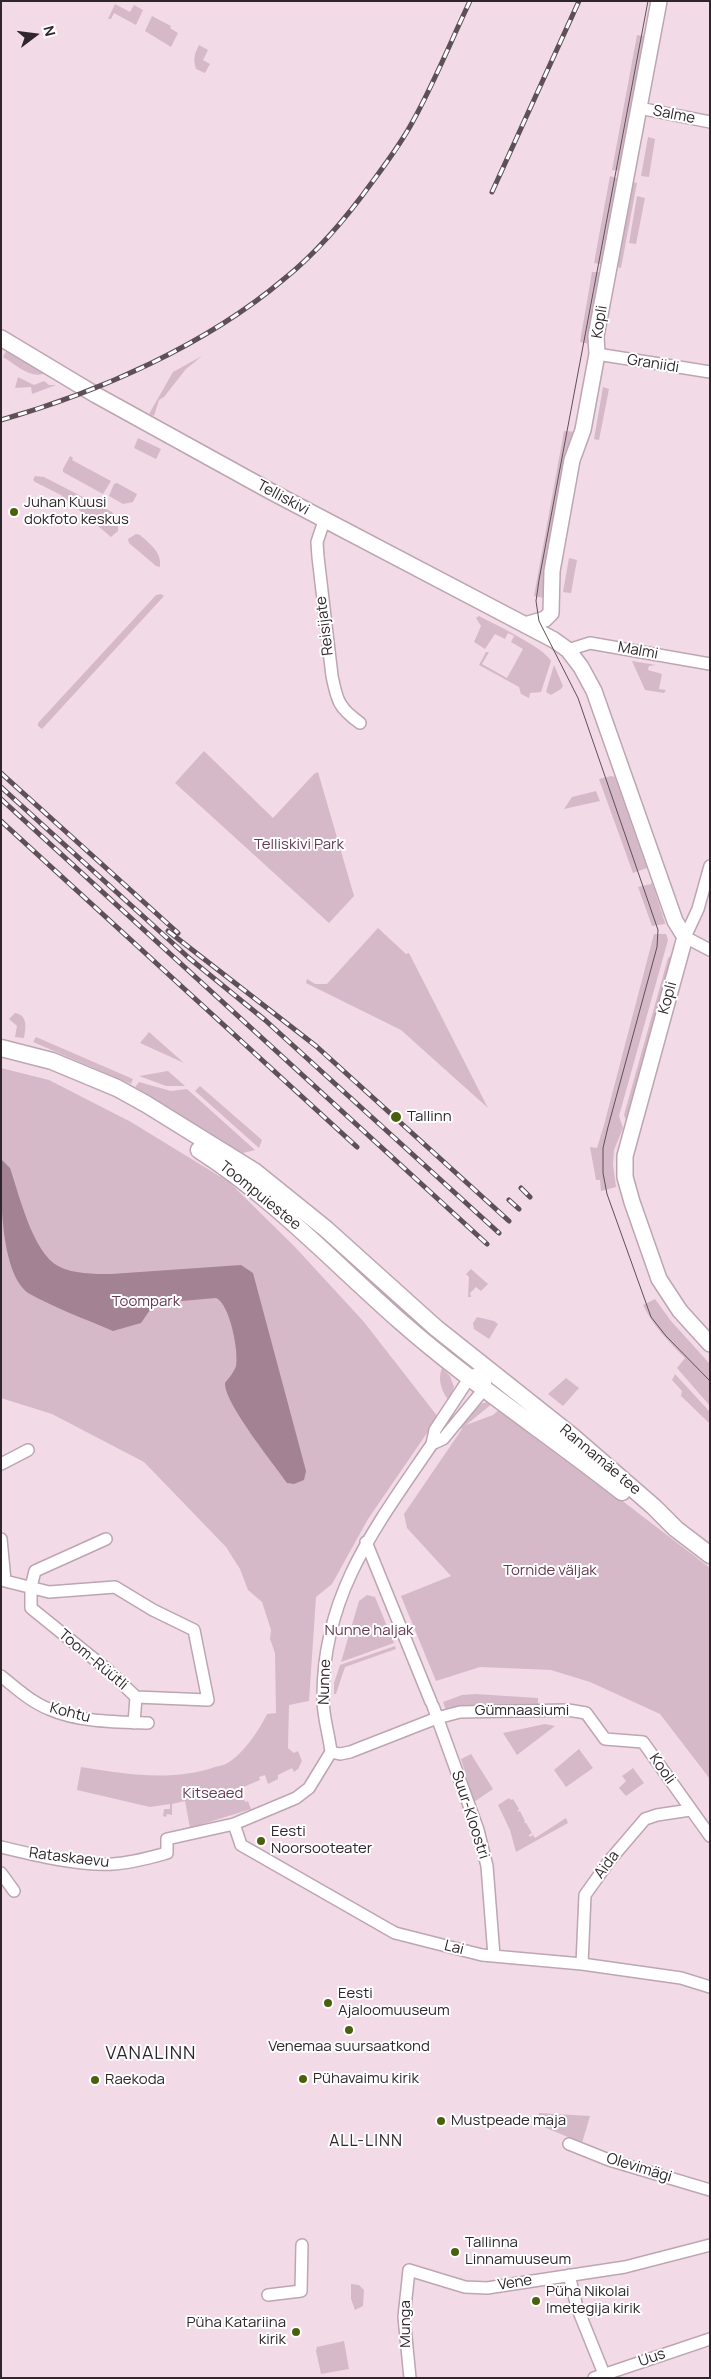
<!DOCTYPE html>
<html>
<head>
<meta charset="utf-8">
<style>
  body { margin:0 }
  #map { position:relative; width:711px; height:2379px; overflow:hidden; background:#f3dae7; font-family:Manrope,sans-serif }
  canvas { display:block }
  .frame { position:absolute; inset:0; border:2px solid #2f262b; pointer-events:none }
  .north { position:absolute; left:10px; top:10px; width:50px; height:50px; -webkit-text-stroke:4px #fff; paint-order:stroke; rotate:75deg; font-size:14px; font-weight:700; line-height:20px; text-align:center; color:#2f262b }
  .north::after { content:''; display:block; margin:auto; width:18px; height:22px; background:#2f262b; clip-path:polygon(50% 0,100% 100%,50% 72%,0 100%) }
</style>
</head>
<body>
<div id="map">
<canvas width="711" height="2379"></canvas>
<div class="frame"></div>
<div class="north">N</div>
</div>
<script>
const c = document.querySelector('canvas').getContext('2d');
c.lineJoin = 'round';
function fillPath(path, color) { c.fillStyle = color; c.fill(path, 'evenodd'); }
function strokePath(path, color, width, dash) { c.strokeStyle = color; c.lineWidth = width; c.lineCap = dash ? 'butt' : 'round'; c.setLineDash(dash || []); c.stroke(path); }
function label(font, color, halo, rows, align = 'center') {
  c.font = font + ' Manrope,sans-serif'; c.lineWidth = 4; c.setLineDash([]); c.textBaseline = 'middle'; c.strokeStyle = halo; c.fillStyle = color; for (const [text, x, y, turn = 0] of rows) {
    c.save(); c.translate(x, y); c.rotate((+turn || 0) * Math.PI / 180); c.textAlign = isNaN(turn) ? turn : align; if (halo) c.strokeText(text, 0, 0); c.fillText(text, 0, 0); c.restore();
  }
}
fillPath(new Path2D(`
  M115,4L130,12L134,5L143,10L136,25L114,13L111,19H108Z
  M152,16L171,26L170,28L178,33L171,47L145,31Z
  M637,35L649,37L621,171L612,170Z
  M199,45L208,50L203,60L210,64L205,73L196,69C193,59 194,55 199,45Z
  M648,137L655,139L649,177L641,176Z
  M610,176L622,180L606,265L594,263Z
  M633,182L637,183L621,268L617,267Z
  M637,196L645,198L636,244L629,243Z
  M592,272H601L590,344L580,342Z
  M8,348L15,352L17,358L41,371L43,374C29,378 15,364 3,357Z
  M202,356L186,369L164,397L159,400L154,416L149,414L173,372Z
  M18,377L34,385L44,381L49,385H56L32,394L31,387L15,388Z
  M603,387L609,389L599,440L594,439Z
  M564,431L579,432L544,598L534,596Z
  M138,438L161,449L156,459L134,448Z
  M70,456L73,458L72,460L111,481L103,494L63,472V469Z
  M35,476L44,477L112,512L118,522V531L111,537L61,495L35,482L33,480Z
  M117,483L137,494L133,502L123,504L109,496L114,484Z
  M136,534L140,535C150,544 162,552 160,567L156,566L129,543L128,539Z
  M569,558L577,560L571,593L563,592Z
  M161,594L164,596L42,729L38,726V723L156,595Z
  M479,616C494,624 545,648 551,661L541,692L530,693L529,698L521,694L519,687L479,665L486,652H489L482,664L507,678L523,649L511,642L514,636L508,633L505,639L495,634L485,649L474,642L481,626L476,618Z
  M632,661L656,665L649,666L648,670L662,674L659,689L666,690L664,693L645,690Z
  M554,665L563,686L561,689L551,695L546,692Z
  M204,751L273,818L314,774L318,772L354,896L329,923L175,783Z
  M611,776L615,777L647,868L633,873L599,779Z
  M596,791L600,801L564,809L572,797Z
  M652,882L665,923V924L652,926L638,887L651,884Z
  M378,928L406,954L409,953L488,1108L401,1030L306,983L307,979L315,984H327Z
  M654,934H666L668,940L619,1116L623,1128L614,1150L613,1165L616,1187L601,1191L600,1180H596L590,1147L597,1148L604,1125Z
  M674,954L627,1123L624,1115L668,958Z
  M15,1013C28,1015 26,1028 24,1038L15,1037L17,1026L9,1019Z
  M149,1032L184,1063L140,1043Z
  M36,1037L133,1079L131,1084L33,1042Z
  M1,1068L49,1080L131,1122L229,1182L295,1247L364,1322L438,1417L368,1519L332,1584L316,1597L309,1701L289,1705L288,1748L294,1753L298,1751L302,1761L298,1769L294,1772L292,1768L278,1775V1779L268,1784L265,1775L259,1777L260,1780L241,1788L245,1802L248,1801L251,1809L190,1828L185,1801L172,1804V1815L167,1814L166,1817L163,1816L164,1809H170V1804L150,1807L77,1790L81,1767C125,1774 171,1782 215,1767C219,1766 225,1765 229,1762C243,1754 260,1729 267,1714L276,1713L275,1653L270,1639L271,1630L262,1602L248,1590L240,1569L226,1547L144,1462L52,1414L1,1398Z
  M168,1071L185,1086H166L139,1076Z
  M139,1082L171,1091L187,1089L255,1150L243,1153L236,1151L135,1087Z
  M200,1086L262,1140L259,1148L195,1091Z
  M471,1269L488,1284L481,1291L476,1287L470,1293L471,1297H468L469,1277L466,1274Z
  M655,1299L671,1321L710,1364V1406L677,1368L685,1358C668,1341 653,1326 643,1305Z
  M477,1317L494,1321L498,1324L489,1339L474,1329L473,1323Z
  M442,1368L450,1376L454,1387L449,1401C442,1392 437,1380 442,1368Z
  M675,1374L710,1412V1424L681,1396L682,1391L672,1380Z
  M566,1378L579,1388L563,1406L548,1394Z
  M488,1402L493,1403L466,1425L493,1415L501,1408L710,1568V1779L660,1714L590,1682L551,1670L480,1667L436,1681L401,1596L451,1576L407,1528L404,1514L462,1429L459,1427L479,1404Z
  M367,1595L375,1597L394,1643L341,1662L359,1601Z
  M395,1646L396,1649L345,1667L336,1694H334V1683L340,1665Z
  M475,1694L538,1698V1706L446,1710L443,1702L462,1695Z
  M545,1724L555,1726L517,1755L503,1733Z
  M579,1749L593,1768L566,1787L554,1770Z
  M471,1754L493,1789L474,1802L461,1759Z
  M633,1768L644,1783L626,1796L619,1788L626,1781L622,1776Z
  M509,1798L511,1800L513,1799L519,1809L517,1812L520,1811L525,1821L524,1823H526L532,1833L529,1835L530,1837L533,1835L535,1838L566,1818L568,1823L516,1852L510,1830L498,1805Z
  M539,2113L590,2116L582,2143L537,2124Z
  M351,2284L359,2285L364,2290L363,2306L355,2310L351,2299Z
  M344,2341L349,2369L321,2374L316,2351L317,2347Z`), '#d6b9c8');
fillPath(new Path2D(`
  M1,1159L10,1168C19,1194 33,1253 58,1266C73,1274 94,1274 111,1274L241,1265L253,1273L306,1471L304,1480L294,1484L287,1483C274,1464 224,1403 225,1383C229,1378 234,1372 236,1366C239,1352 230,1304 216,1298L158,1303L152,1307L141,1323L113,1331C85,1319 55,1308 28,1293C0,1271 1,1196 1,1159Z`), '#a38293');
const minor = new Path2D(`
  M639,108L710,122
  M597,354L710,372
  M324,521L317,542L318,557L332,676C337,701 339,708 360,723
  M568,650L590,643L710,664
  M710,866L698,909L685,937L710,950
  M432,1444L443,1439L485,1388L487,1369
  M1,1464L28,1450
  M1,1539L5,1581
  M366,1542L431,1702
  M5,1581L49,1592L115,1587L153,1610L194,1630L208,1700L136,1697L109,1671L31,1608V1587L35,1571L106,1539
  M1,1676C16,1688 31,1702 49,1709C78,1722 116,1722 148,1723
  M433,1706L478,1830L487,1866L494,1956
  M134,1723L136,1697
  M331,1752L340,1754L350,1752L437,1718L460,1712L568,1710L586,1713L605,1739L643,1742L710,1836
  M234,1824L241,1845L395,1933L482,1955L582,1964L681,1978L710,1987
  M1,1847C34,1855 79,1866 113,1864C132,1863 149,1858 167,1853V1839L234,1824L296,1798L309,1788L331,1752C329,1734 323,1717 323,1699C322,1595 376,1526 432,1444L435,1430L470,1377L476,1374
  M1,1873L14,1891
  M582,1964L585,1895L610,1860L645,1819L657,1815L690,1810
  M569,2144L609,2160L710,2190
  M569,2275L576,2303
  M268,2295L301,2291L302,2245
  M577,2307L604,2374
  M410,2378L404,2317L409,2270L465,2287L487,2288L625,2267L710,2245
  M594,2378L710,2339`);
const tertiary = new Path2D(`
  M1,338L96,395L270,491L554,640L568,650L581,667L594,691L675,921L685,937L625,1156V1177L632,1202L659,1279L680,1311L710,1344
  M525,625L545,619L551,613L552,571L572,460L583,430L597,354L596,336L659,1`);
const secondary = new Path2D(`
  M1,1048L52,1061L117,1088L146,1104L254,1171L326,1229L436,1328L572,1436L654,1507L676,1529L710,1555
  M199,1150C274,1198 334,1263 400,1321C469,1382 550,1435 622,1492`);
strokePath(minor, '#bea5b2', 14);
strokePath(tertiary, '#bea5b2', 18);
strokePath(secondary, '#bea5b2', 19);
strokePath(minor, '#fff', 11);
strokePath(tertiary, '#fff', 15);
strokePath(secondary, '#fff', 16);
strokePath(new Path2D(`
  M648,1L539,580L536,601L539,621L578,698L658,930L657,947L608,1127L603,1148V1173L607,1194L651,1317L666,1336L710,1381`), '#5d5057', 1);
const rail = new Path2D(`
  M492,192L579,1
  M1,420C99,392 206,345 284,279C319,251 347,217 373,181C387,162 402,142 413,121C434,83 451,41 470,1
  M1,773L178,933
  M1,787L189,958L265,1020L499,1233
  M1,799L487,1244
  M1,821L357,1147
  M168,931L316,1046L509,1221
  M521,1188L530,1197
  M509,1200L519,1209`);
strokePath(rail, '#5d5057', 5);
strokePath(rail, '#fff', 3, [9]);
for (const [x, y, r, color] of [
  [14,512,5,"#49610f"],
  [396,1117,6,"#49610f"],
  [261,1841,5,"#49610f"],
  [328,2003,5,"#49610f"],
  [349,2030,5,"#49610f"],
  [303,2079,5,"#49610f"],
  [95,2080,5,"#49610f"],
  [441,2121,5,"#49610f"],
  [455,2252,5,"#49610f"],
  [536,2301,5,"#49610f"],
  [296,2332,5,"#49610f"]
]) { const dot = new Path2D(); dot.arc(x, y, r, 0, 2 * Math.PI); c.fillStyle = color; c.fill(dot); strokePath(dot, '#fff', 2); }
label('15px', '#2f262b', '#fff', [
  ["Salme",674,115,11],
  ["Kopli",600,322,-81],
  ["Graniidi",653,364,9],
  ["Telliskivi",283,498,28],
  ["Reisijate",325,626,-97],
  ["Malmi",638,651,10],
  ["Kopli",668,998,-75],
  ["Toompuiestee",260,1196,39],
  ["Rannamäe tee",600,1460,40],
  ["Toom-Rüütli",93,1660,40],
  ["Nunne",325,1682,-88],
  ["Gümnaasiumi",522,1711],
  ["Kohtu",70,1713,14],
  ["Kooli",662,1769,55],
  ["Suur-Kloostri",470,1815,72],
  ["Rataskaevu",69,1858,7],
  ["Aida",607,1865,-53],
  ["Lai",454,1948,14],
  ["Olevimägi",639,2168,17],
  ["Vene",515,2283,-9],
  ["Munga",406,2324,-90],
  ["Uus",652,2358,-19]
]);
label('15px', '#2f262b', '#fff', [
  ["Juhan Kuusi",24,503],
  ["dokfoto keskus",24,520],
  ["Tallinn",407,1117],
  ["Eesti",271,1832],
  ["Noorsooteater",271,1849],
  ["Eesti",338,1994],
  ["Ajaloomuuseum",338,2011],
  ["Venemaa suursaatkond",349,2047,"center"],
  ["Pühavaimu kirik",313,2079],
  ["Raekoda",105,2080],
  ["Mustpeade maja",451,2121],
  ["Tallinna",465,2243],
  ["Linnamuuseum",465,2260],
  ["Püha Nikolai",546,2292],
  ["Imetegija kirik",546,2309],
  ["Püha Katariina",286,2323,"right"],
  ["kirik",286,2340,"right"]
], 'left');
label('15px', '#673953', '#fff', [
  ["Telliskivi Park",299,845],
  ["Toompark",146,1302],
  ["Tornide väljak",550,1571],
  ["Nunne haljak",369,1631],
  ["Kitseaed",213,1794]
]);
c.letterSpacing = '1px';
label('16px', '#2f262b', '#fff', [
  ["ALL-LINN",366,2142]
]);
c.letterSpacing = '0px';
c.letterSpacing = '1px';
label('18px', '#2f262b', '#fff', [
  ["VANALINN",151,2054]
]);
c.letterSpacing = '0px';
</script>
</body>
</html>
